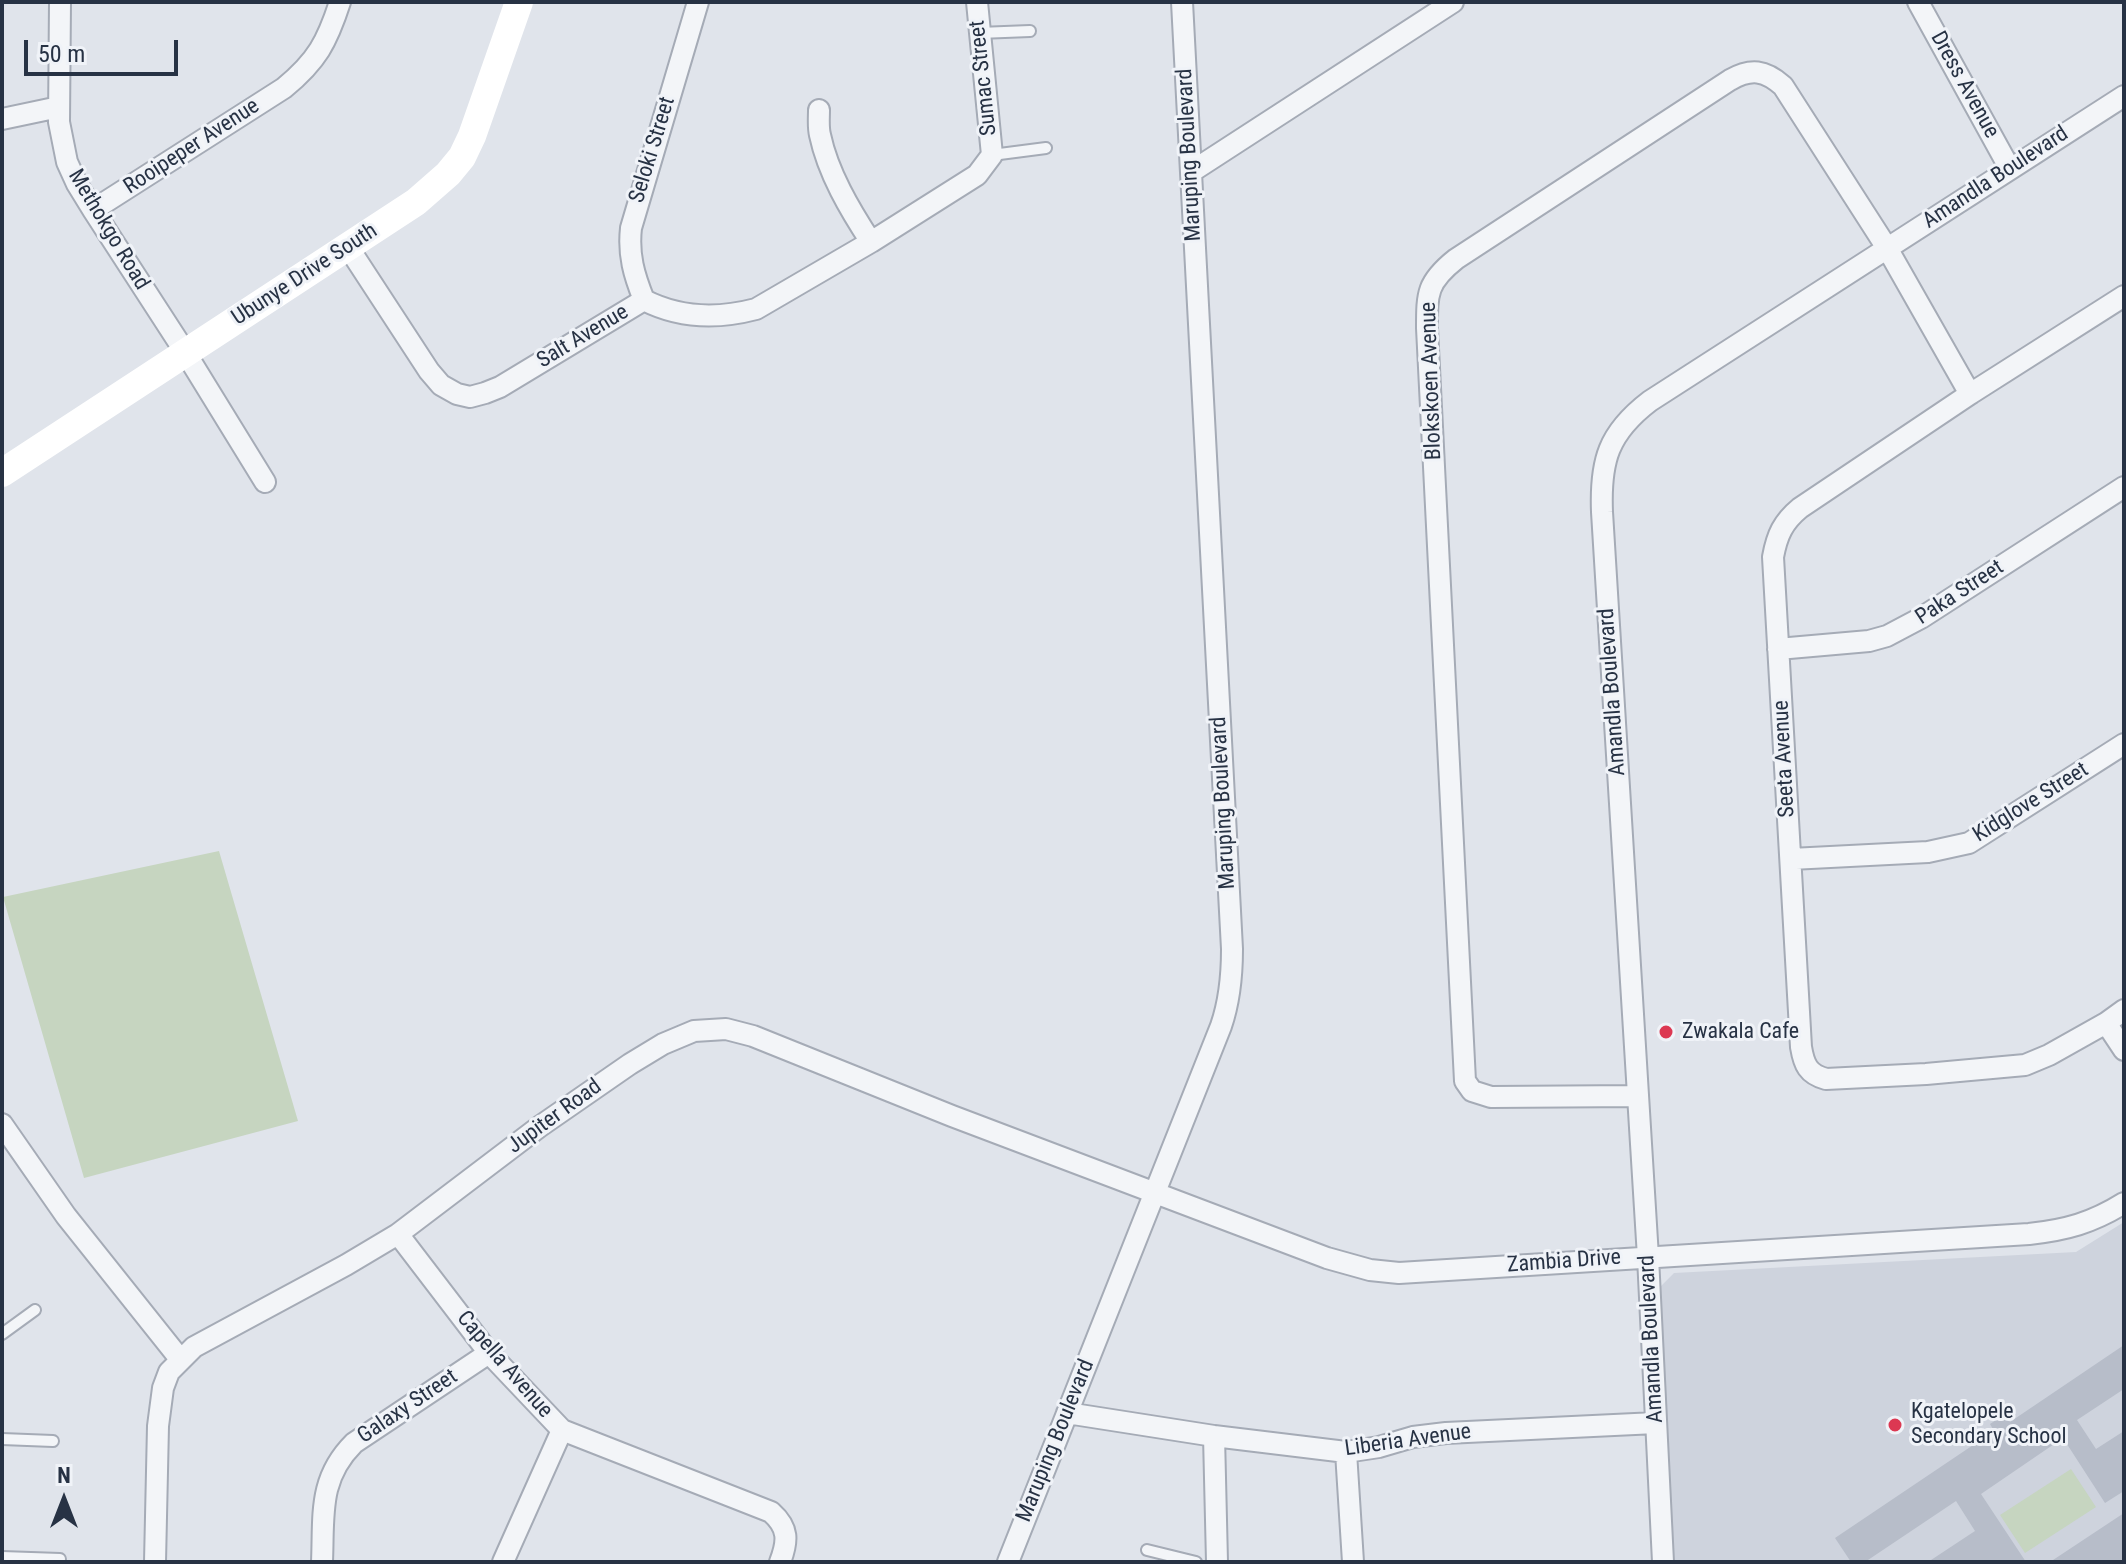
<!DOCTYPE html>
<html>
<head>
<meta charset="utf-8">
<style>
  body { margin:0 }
  #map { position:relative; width:2126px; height:1564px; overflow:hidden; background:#e0e4eb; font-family:"Roboto Condensed",sans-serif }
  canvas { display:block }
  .frame { position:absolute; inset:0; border:4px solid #273244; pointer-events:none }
  .north { position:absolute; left:24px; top:1460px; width:80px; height:80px; -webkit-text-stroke:6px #f0f3f8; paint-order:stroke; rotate:0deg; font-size:22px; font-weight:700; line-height:32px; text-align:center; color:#273244 }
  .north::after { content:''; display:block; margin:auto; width:28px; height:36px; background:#273244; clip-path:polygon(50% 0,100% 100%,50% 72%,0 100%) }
  .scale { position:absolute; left:24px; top:40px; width:154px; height:36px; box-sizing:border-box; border:4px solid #273244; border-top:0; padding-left:10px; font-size:24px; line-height:28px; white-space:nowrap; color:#273244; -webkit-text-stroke:6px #f0f3f8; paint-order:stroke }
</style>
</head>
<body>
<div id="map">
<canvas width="2126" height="1564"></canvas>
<div class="frame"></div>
<div class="north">N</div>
<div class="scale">50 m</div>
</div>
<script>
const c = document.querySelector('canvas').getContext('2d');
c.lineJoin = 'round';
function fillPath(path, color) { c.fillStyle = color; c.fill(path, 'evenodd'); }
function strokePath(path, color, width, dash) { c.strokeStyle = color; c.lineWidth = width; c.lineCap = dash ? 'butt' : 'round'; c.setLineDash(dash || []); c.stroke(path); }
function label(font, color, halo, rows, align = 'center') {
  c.font = font + ' "Roboto Condensed",sans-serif'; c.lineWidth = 6; c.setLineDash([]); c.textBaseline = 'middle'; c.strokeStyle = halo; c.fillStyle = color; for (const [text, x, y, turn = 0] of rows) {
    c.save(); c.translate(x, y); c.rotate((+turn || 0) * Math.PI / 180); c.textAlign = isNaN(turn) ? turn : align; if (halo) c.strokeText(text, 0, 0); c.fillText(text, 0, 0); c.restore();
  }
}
fillPath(new Path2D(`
  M2124,1222V1562H1674L1659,1288L1674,1273L2076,1252Z`), '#ced3dd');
fillPath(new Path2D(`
  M219,851L298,1121L84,1178L3,897Z
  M2071,1469L2096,1507L2025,1553L2000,1515Z`), '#c6d5c0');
fillPath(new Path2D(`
  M2124,1345V1389L2077,1420L2096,1449L2124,1431V1491L2105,1503L2063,1438L1981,1494L2026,1562H1928L1975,1531L1956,1501L1865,1562H1851L1835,1538L1994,1431L1990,1424L2005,1414L2010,1422Z
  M2124,1513V1562H2050Z`), '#b7bdc9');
const lane = new Path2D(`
  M979,33L1030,31
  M992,155L1046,148
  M2,1334L35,1310
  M2,1439L53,1441
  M1147,1550L1196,1562
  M2,1557L60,1559`);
const street = new Path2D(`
  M60,2L59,122L67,162L77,184L93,210L185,352L265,482
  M1918,2L2010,169
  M819,110C819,118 818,127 820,135C828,173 850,210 871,242
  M2,119L59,107
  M1191,172L1453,2
  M93,210L284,88C317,61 327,42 340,2
  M348,247L429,371L441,385L457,394L470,397L485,393L500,387L644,300
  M2124,296L1970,394L1800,508C1783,522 1777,535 1773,557L1801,1047C1804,1065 1808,1074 1826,1079L1926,1074L2025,1065L2049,1055L2106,1023L2124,1010
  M644,300C679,318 718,319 756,309L871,242L977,175L992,155L977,2
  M644,300C634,275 628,255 631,228L698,2
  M1778,649L1869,641L1887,636L1921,618L2124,487
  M1791,859L1928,852L1969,843L2124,744
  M2106,1023L2124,1050
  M1638,1096L1491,1097L1472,1091L1465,1081L1427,328C1427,293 1427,282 1456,259L1730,80C1751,68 1765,70 1783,86L1887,248L1970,394
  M2,1124L66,1216L180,1359
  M398,1234L489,1353L562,1430L771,1512C789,1528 788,1541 780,1562
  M1067,1413L1214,1436L1346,1452L1379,1447L1413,1437L1446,1433L1656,1423
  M1214,1436L1217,1562
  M1346,1452L1353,1562
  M155,1562L158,1426L163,1388L169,1372L194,1347L346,1265L398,1234L539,1127L630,1064L663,1044L694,1031L726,1029L753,1036L952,1116L1327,1258L1370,1270L1399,1273L2029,1234C2066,1230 2092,1223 2124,1203
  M322,1562C324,1515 318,1479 354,1443L489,1353
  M503,1562L562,1430
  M1008,1562L1221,1026C1230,1000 1232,976 1232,949L1182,2
  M1663,1562L1648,1257L1602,512C1600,461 1608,433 1650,401L2124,96`);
strokePath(lane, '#a5abb6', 14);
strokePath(street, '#a5abb6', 24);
strokePath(lane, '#f3f5f8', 10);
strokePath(street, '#f3f5f8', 20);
strokePath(new Path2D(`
  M2,473L416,202L448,174L462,157L472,136L519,2`), '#fff', 28);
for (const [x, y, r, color] of [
  [1666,1032,8,"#dc3852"],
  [1895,1425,8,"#dc3852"]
]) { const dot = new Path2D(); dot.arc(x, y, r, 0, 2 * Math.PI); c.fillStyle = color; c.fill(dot); strokePath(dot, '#f0f3f8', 3); }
label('22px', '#273244', '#f0f3f8', [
  ["Sumac Street",984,78,-96],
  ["Dress Avenue",1964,85,61],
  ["Rooipeper Avenue",192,147,-33],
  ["Seloki Street",653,150,-73],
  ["Maruping Boulevard",1190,155,-93],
  ["Amandla Boulevard",1996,178,-33],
  ["Methokgo Road",108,230,59],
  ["Ubunye Drive South",305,275,-33],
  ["Salt Avenue",583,337,-31],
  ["Blokskoen Avenue",1432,381,-92],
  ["Paka Street",1960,593,-33],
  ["Amandla Boulevard",1613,692,-94],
  ["Seeta Avenue",1785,759,-93],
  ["Maruping Boulevard",1224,803,-93],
  ["Kidglove Street",2031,803,-32],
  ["Jupiter Road",555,1117,-36],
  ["Zambia Drive",1564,1262,-4],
  ["Amandla Boulevard",1652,1339,-93],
  ["Capella Avenue",504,1365,49],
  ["Galaxy Street",408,1407,-34],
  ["Maruping Boulevard",1056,1441,-68],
  ["Liberia Avenue",1408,1441,-8]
]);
label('22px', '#273244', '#f0f3f8', [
  ["Zwakala Cafe",1682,1032],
  ["Kgatelopele",1911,1412],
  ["Secondary School",1911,1437]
], 'left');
</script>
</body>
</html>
